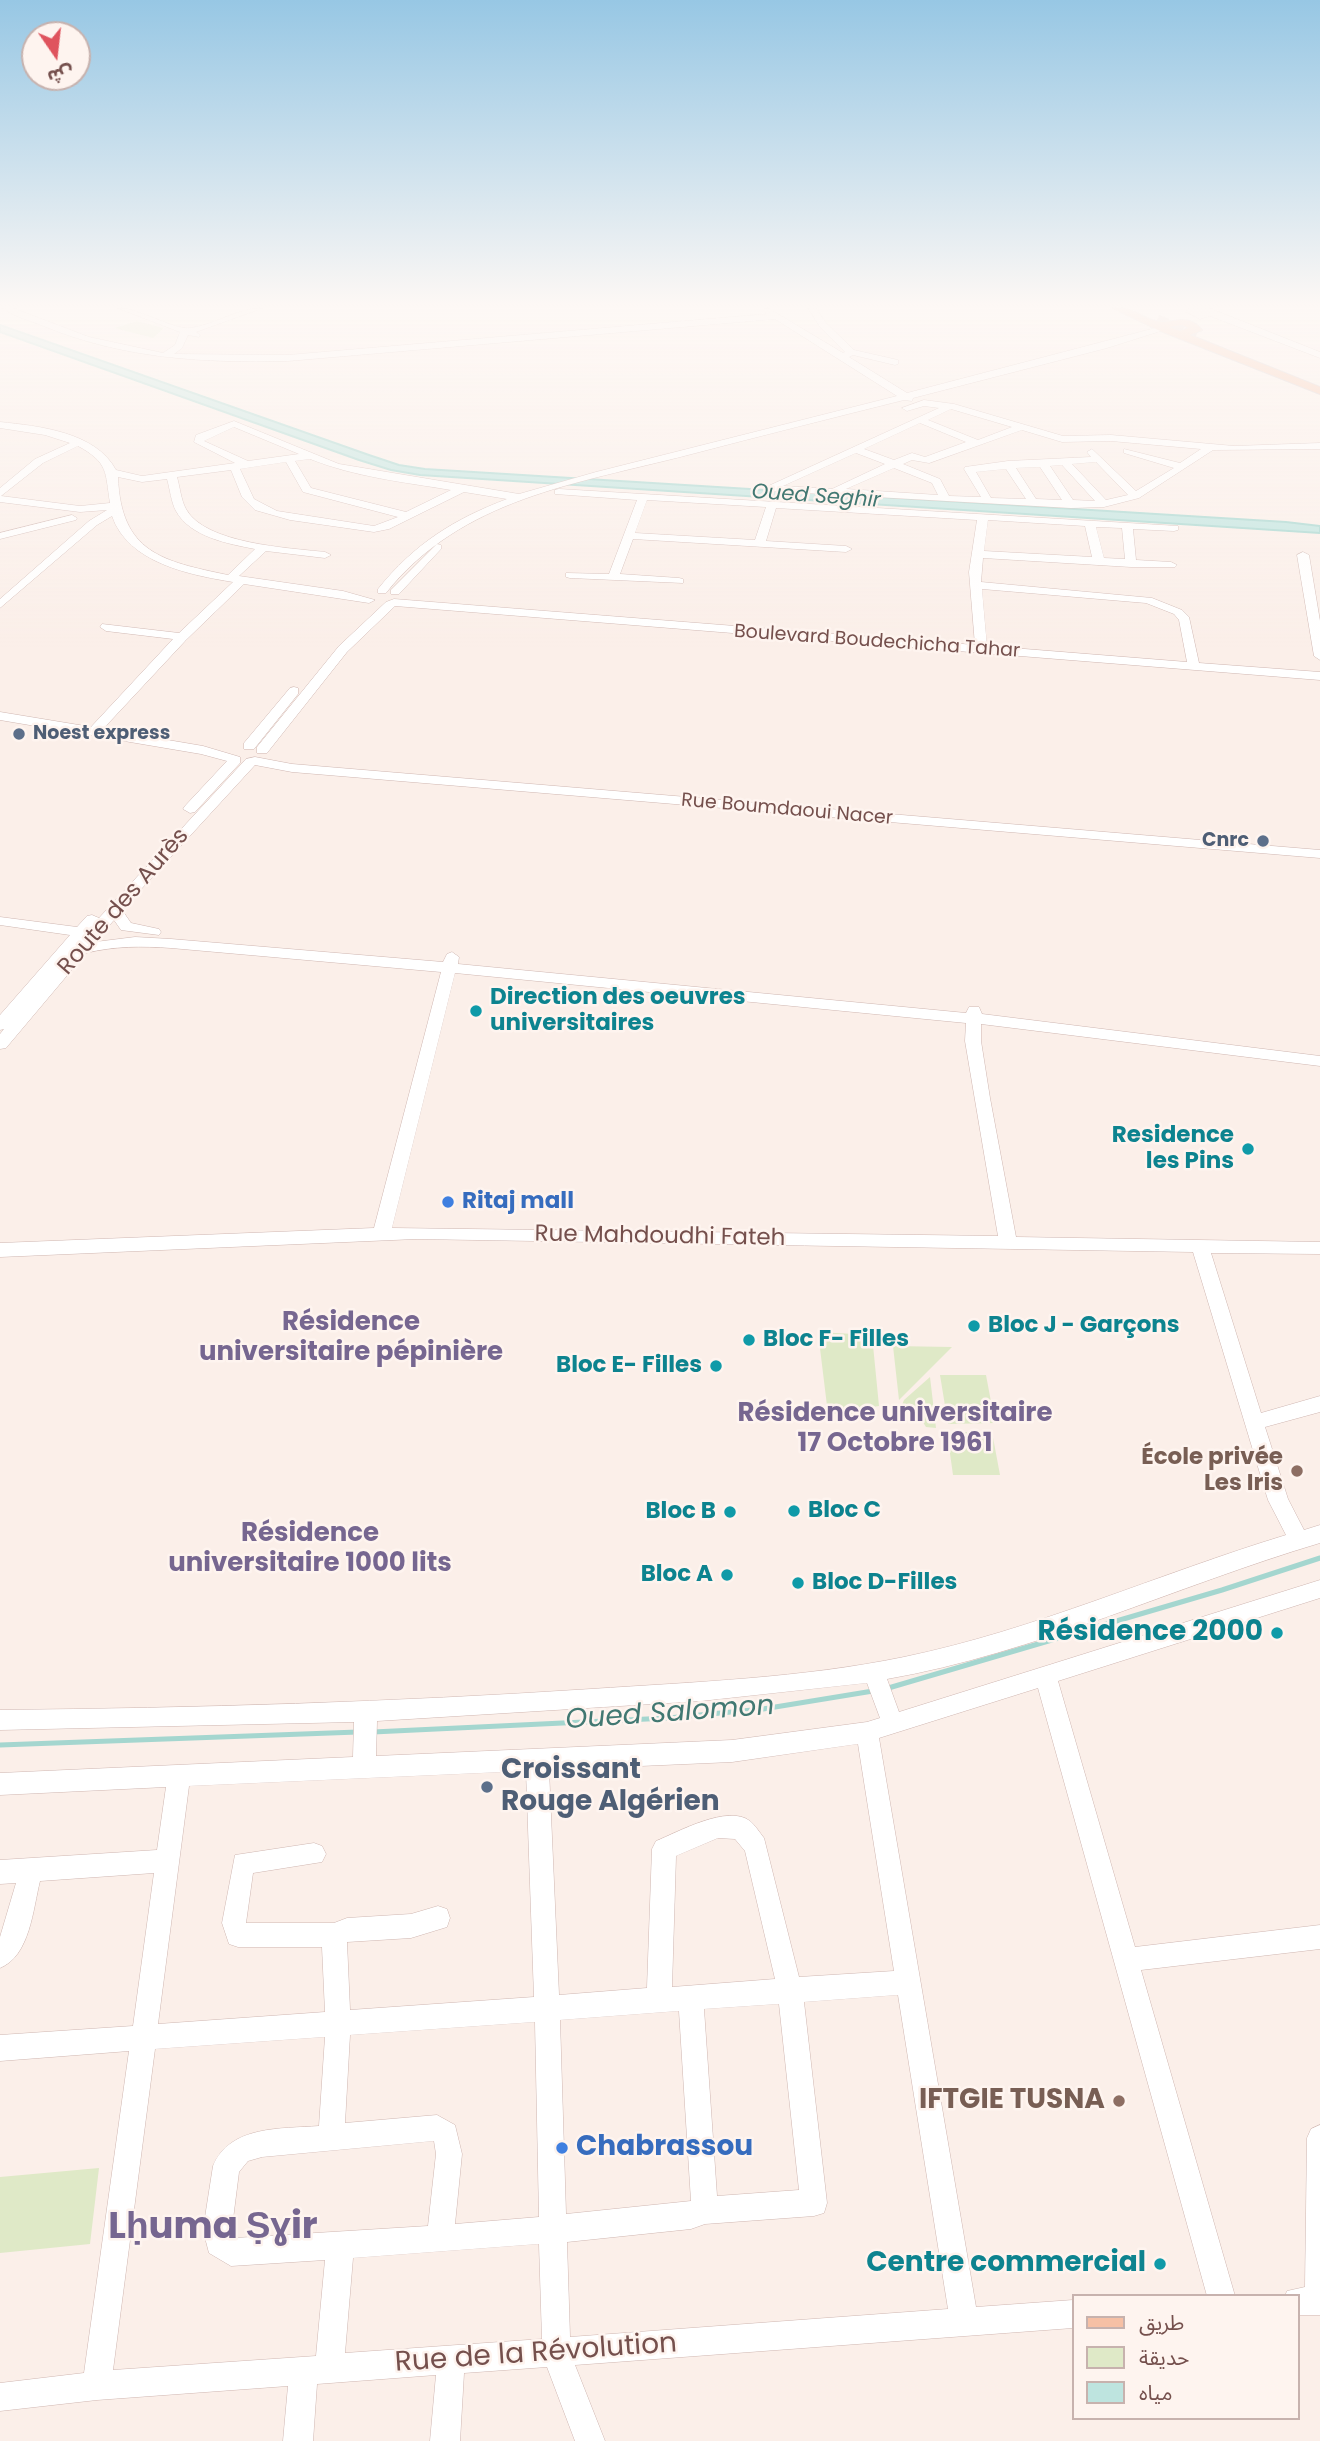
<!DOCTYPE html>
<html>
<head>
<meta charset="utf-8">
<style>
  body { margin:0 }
  #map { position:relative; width:1320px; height:2441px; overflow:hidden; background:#fbefe9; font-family:Poppins,"Noto Sans Arabic",sans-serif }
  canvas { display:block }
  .legend { position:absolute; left:1072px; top:2294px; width:228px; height:126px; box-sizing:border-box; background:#fef4ef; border:2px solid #c7b2ae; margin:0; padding:9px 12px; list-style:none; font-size:21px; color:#75504d }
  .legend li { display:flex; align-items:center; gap:14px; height:35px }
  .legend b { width:35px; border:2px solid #c7b2ae }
  .north { position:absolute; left:21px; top:21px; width:70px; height:70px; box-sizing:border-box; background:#fef4ef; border:2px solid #c7b2ae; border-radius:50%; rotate:166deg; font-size:19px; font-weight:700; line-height:28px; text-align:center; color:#75504d }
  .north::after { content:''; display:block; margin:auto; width:24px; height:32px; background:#df545e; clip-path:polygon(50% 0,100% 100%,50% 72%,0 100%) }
</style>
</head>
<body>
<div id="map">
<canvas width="1320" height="2441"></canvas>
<ul class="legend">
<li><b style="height:9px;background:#f6c0a5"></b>طريق</li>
<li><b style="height:19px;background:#dfe9c7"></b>حديقة</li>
<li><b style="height:19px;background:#bee4df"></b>مياه</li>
</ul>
<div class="north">ش</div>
</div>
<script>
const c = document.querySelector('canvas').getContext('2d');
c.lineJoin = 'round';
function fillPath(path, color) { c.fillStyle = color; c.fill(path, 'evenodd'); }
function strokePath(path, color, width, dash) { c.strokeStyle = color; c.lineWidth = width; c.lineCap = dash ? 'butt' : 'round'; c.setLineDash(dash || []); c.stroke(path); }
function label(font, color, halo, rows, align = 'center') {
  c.font = font + ' Poppins,sans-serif'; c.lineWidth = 5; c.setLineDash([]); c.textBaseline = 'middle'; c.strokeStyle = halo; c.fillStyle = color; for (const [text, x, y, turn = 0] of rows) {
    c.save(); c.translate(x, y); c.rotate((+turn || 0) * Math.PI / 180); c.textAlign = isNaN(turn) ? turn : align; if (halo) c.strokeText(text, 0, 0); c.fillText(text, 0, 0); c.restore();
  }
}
fillPath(new Path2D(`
  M137,321L164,328L153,338L114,328Z
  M818,1332L872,1335L879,1406L867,1408L860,1414H828Z
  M893,1346L952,1347L899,1400Z
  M986,1375L995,1423L948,1424L940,1375Z
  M930,1377L936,1428L926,1427L919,1416L902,1405L904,1400Z
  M947,1432H992L1000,1475H953Z
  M99,2168L90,2244L0,2253V2177Z`), '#dfe9c7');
const water = new Path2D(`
  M0,325L369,455L399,465L425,469L1286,522L1320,526V533L420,475L391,470L359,460L0,332Z`);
fillPath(water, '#bee4df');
strokePath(water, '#a4d6cf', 2);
strokePath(new Path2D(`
  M885,1689L1222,1590L1320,1558
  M373,1732L668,1718L763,1709L873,1691
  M0,1745L358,1732`), '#a4d6cf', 5);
strokePath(new Path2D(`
  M1157,320L1196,336`), '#dac7c2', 11, [11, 6]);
const minor = new Path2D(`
  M2,308H13L89,337L163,353L175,345L180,332L117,308C140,308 173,330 190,328C215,325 237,308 263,308L196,332L200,335L199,337L188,335L182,348L174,354L288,355L767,314L763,310L768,308L843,353L845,352L820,327L808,308H816L826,323L854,350L898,360V364L895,365L853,355L849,357L907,393L1163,326L1167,329L1107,348L913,398L912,401L904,400C832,418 760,436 688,455C576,484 462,498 386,593H378V589C414,544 454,519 507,499L464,492L389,529L374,532L290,520L255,510L242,497L231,470L177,477C180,487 181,500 186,509C205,544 290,548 325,552L331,555L325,558L266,551L239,576L343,591L375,600L369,603L244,584L186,640L103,729L203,746L240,757V763L195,812L190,813L183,809L185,806L227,761L201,754L0,720V712L91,727L173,639L106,631L100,627L102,624L179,633L233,582C190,575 128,563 112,516L97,525L0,608V599L89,521L107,510L80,512L0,502V488L35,459L70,443L45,435L0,428V422C39,426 96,432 116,470L142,476L235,463L194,442L196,435L234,421L339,464L519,494L596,472L897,396L775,319L288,361C204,363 125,359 46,327C32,321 14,317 2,308ZM234,427L299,454L248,461L204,441ZM78,446C109,463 105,472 110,503L80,506L1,496L43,463ZM310,459C355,477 403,482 451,490L406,512L311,488L295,461ZM286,462L303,492L398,517L374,526L277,511L254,499L240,469ZM118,477L142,482L167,479C170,489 171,502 176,511C190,537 229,544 255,549L228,575C162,561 121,553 118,477Z
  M1190,308H1209L1320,352V358L1210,316L1200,319L1186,312Z
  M924,400L954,404L1063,436L1111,435L1234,446L1320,443V449L1213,450L1139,498L1104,507L1071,508L769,491L764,488L939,408L924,406L907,411L902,408ZM951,409L1012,427L978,440L928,420ZM920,423L966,442L925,457L912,453L894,460L864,449ZM1022,430L1062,442L1111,441L1201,449L1180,463L1124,449V453L1174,468L1136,491L1092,449L1087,452L1091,457L1008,461L965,467L964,469L981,497L949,496L940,479L903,464L912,460L929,463ZM856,453L885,464L832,489L783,486ZM1096,462L1128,495L1106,500L1072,464ZM1062,465L1095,501L1073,500L1050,466ZM1040,467L1062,500L1036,499L1016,468ZM894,468L932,483L938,495L846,489ZM1006,469L1026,499L991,498L976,472Z
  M559,489L1178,526V530L1174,531L1133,529L1136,560L1171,562L1177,565L1175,567H1131L983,558L981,582L1152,598L1182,610L1189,617L1199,663L1320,672V680L395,606L347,652L267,753H257V747L339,646L386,602L394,599L975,645L969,572L977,520L776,508L766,541L846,546L852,549L846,552L633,539L620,574L679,578L683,579V583L570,578L566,577V573L609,574L637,500L555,494V490ZM647,500L766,507L755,540L635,533ZM988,520L1085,526L1092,557L984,551ZM1096,527L1122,528L1125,559L1104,558ZM982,589L1146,603L1174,614L1179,620L1187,662L987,646Z
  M72,515L77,518L76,520L0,539V533Z
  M437,544L441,545V549L399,594H391V590Z
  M1303,552L1309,555L1320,621V660L1314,656L1297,555Z
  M294,687L298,688V694L254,749H244V743L290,688Z
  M255,757L292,764L1320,850V858L292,772L255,765L122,910L131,923L159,929L161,932L159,935L121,930L114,920L95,942L135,937L171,939L443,962L447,954L452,952L459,957L458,964L966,1013L969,1007H979L982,1014L1320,1056V1066L981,1024V1041L990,1098L1016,1237L1320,1242V1254L1211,1253L1261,1413L1320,1396V1412L1265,1427L1288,1499L1304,1530L1320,1525V1543C1176,1586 1036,1653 887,1679L899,1712L1320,1580V1598L1058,1681L1135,1947L1320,1925V1949L1141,1970L1235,2296H1207L1038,1688L879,1738L976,2307L1073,2300V2328L575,2365L605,2441H575L547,2367L464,2373L460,2441H430L436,2375L317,2384L313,2441H283L288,2386L97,2400L0,2411V2383L84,2373L129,2051L0,2061V2035L133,2026L154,1873L40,1881C33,1909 30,1956 0,1968V1937L16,1883L0,1884V1860L157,1850L166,1787L0,1795V1773L353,1757L354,1722L0,1730V1710C197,1708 394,1702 591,1689C695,1682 802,1678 904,1657C1035,1630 1158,1574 1286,1535L1268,1500L1193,1252L416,1239L0,1257V1243L374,1228L441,972L171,948C142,946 114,946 86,953L6,1048L0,1049V1034L4,1029L0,1030V1015L70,935L0,925V917L77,927L87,916L92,915L99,918L246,759ZM455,973L966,1023L965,1041L998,1236L392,1228ZM867,1683L880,1718L867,1722L732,1740L376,1756L377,1721L701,1701ZM858,1744L894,1971L799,1977L764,1838C760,1833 755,1825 750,1821C728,1804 678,1832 656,1841L652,1849L647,1988L559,1995L549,1770L732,1762ZM526,1771L534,1997L350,2010L347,1942L411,1938L447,1927L450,1918L447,1909L438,1906L411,1914L347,1918L334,1923H246L253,1873L322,1862L326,1854L322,1846L314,1843L235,1855L222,1923L229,1944L238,1947H322L325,2012L158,2024L189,1786ZM718,1838L735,1839L745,1851L775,1979L672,1987L676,1856ZM898,1995L948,2309L570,2337L567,2242L691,2229L705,2224L814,2216L824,2213L827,2203L804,2002ZM779,2004L799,2190L717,2196L704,2009ZM679,2011L691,2201L566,2214L560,2020ZM535,2022L539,2217L455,2224L462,2154L455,2125L437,2115L345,2123L350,2035ZM325,2037L319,2126C281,2129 230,2125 213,2166L203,2230L209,2253L231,2266L325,2260L316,2356L113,2370L155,2049ZM434,2141L436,2154L428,2226L235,2238L231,2235L239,2172L248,2161L262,2157ZM539,2244L542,2339L345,2353L353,2258Z
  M1320,2125V2315H1297V2296H1285L1287,2291L1305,2287L1307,2138L1311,2129Z`);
const major = new Path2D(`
  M1113,308C1133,306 1145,321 1161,322C1177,322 1189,314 1202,330L1190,335L1320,387V394L1158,330ZM1182,325L1189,328L1180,331L1169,327Z`);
strokePath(minor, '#cfb6b1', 1);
strokePath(major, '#d6caca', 2);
fillPath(minor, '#fff');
fillPath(major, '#f6c0a5');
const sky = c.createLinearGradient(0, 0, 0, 649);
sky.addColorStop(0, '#97c7e4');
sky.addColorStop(0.47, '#fdf8f5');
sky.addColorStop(1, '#fdf8f500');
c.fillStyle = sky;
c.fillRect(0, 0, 1320, 649);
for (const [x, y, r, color] of [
  [19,734,7,"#5c6f8a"],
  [1263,841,7,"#5c6f8a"],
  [476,1011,7,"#0f9aa8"],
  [1248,1149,7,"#0f9aa8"],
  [448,1202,7,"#3f7fe0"],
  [974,1326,7,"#0f9aa8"],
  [749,1340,7,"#0f9aa8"],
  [716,1366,7,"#0f9aa8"],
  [1297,1471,7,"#8d6e63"],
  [794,1511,7,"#0f9aa8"],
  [730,1512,7,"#0f9aa8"],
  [727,1575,7,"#0f9aa8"],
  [798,1583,7,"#0f9aa8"],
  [1277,1633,7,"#0f9aa8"],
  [487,1787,7,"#5c6f8a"],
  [1119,2101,7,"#8d6e63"],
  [562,2148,7,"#3f7fe0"],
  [1160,2264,7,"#0f9aa8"]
]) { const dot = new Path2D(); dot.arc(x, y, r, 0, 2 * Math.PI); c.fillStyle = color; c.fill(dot); strokePath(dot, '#fef4ef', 2.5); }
label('19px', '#75504d', '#fef4ef', [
  ["Boulevard Boudechicha Tahar",877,642,4],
  ["Rue Boumdaoui Nacer",787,810,5]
]);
label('bold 19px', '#4e5e75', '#fef4ef', [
  ["Noest express",33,734],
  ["Cnrc",1249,841,"right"]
], 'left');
label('italic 21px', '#427872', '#fef4ef', [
  ["Oued Seghir",816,497,4]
]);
label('23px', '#75504d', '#fef4ef', [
  ["Route des Aurès",124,902,-49],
  ["Rue Mahdoudhi Fateh",660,1237,1]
]);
label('bold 23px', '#0d838f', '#fef4ef', [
  ["Direction des oeuvres",490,998],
  ["universitaires",490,1024],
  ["Residence",1234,1136,"right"],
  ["les Pins",1234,1162,"right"],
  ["Bloc J - Garçons",988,1326],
  ["Bloc F- Filles",763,1340],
  ["Bloc E- Filles",702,1366,"right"],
  ["Bloc C",808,1511],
  ["Bloc B",716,1512,"right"],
  ["Bloc A",713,1575,"right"],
  ["Bloc D-Filles",812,1583]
], 'left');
label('bold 23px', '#366cbe', '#fef4ef', [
  ["Ritaj mall",462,1202]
], 'left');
label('bold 23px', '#785e54', '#fef4ef', [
  ["École privée",1283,1458],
  ["Les Iris",1283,1484]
], 'right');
label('bold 26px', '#766690', '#fef4ef', [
  ["Résidence",351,1323],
  ["universitaire pépinière",351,1353],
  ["Résidence universitaire",895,1414],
  ["17 Octobre 1961",895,1444],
  ["Résidence",310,1534],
  ["universitaire 1000 lits",310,1564]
]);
label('bold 28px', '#0d838f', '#fef4ef', [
  ["Résidence 2000",1263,1633],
  ["Centre commercial",1146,2264]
], 'right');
label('italic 28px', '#427872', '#fef4ef', [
  ["Oued Salomon",670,1714,-4]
]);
label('bold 28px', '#4e5e75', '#fef4ef', [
  ["Croissant",501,1771],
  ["Rouge Algérien",501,1803]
], 'left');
label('bold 28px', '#785e54', '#fef4ef', [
  ["IFTGIE TUSNA",1105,2101]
], 'right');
label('bold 28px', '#366cbe', '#fef4ef', [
  ["Chabrassou",576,2148]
], 'left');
label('28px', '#75504d', '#fef4ef', [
  ["Rue de la Révolution",536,2354,-4]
]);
label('bold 37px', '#766690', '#fef4ef', [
  ["Lḥuma Ṣɣir",213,2229]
]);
</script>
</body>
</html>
